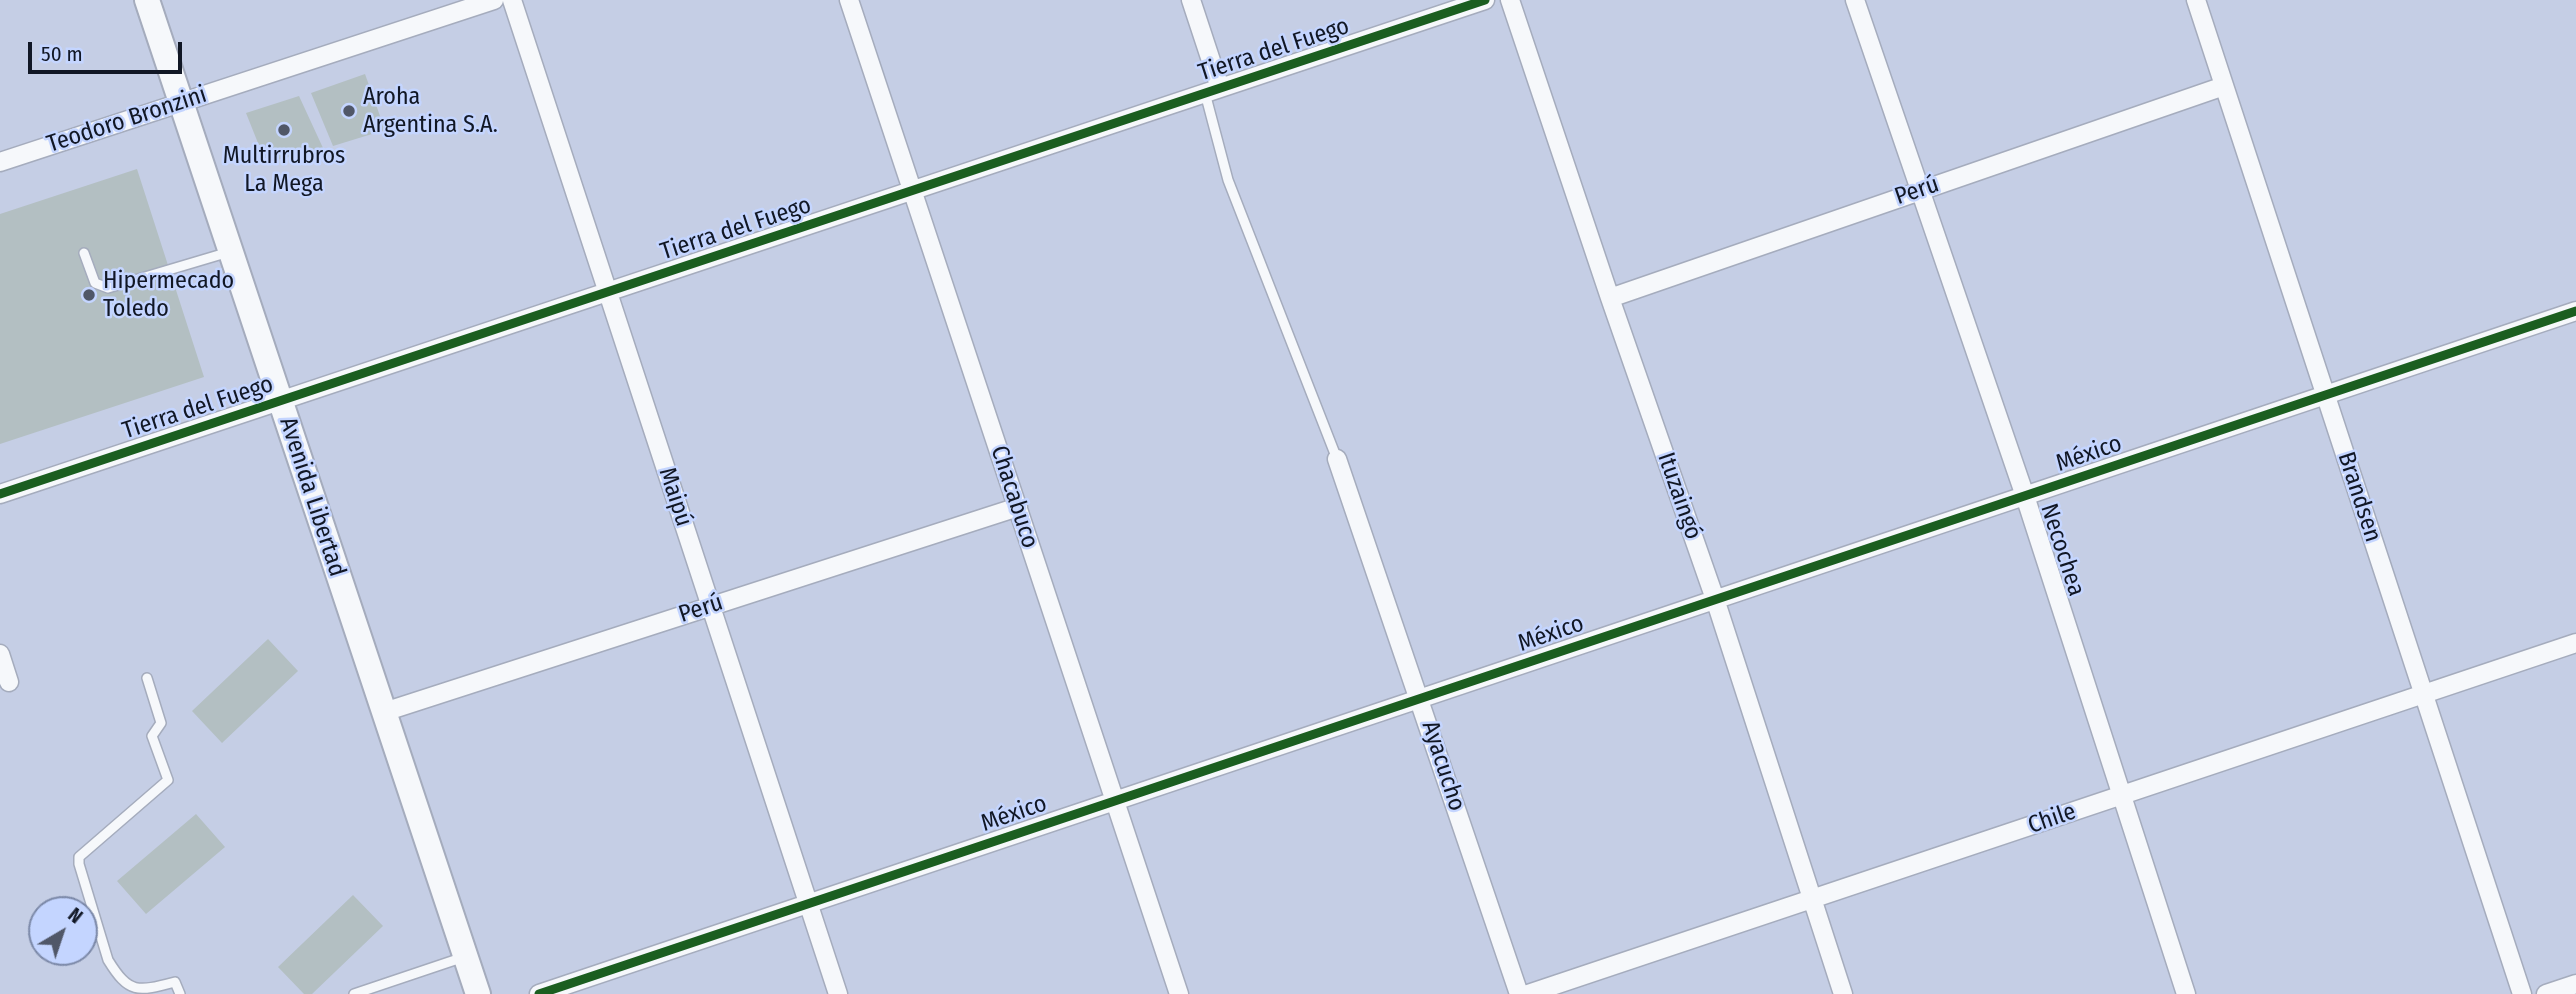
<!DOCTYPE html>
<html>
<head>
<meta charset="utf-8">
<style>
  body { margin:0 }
  #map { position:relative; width:2576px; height:994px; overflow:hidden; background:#c5cee5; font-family:"Fira Sans Condensed",sans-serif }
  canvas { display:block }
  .north { position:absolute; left:28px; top:896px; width:70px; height:70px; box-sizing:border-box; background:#c4d5ff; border:2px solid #7c89a8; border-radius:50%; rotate:39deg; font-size:19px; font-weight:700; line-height:28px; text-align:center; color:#111725 }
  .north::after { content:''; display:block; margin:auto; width:24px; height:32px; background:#505768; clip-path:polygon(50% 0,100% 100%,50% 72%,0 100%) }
  .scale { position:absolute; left:28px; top:42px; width:154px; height:32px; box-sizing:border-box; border:4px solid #111725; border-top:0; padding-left:9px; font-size:21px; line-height:24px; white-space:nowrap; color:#111725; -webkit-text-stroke:5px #c4d5ff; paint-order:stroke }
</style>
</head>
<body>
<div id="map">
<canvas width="2576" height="994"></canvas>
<div class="north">N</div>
<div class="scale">50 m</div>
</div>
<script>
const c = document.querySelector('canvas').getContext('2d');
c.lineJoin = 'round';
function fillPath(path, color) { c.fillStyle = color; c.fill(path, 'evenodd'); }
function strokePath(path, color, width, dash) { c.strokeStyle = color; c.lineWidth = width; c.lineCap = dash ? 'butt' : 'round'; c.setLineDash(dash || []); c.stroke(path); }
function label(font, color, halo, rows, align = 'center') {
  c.font = font + ' "Fira Sans Condensed",sans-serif'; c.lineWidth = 5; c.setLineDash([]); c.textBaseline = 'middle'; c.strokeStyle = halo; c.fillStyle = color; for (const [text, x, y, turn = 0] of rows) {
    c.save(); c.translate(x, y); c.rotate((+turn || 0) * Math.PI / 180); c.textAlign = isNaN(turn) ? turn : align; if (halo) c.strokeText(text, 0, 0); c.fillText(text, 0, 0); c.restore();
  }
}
fillPath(new Path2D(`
  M365,74L385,130L333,146L311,93Z
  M299,96L323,148L266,163L246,113Z
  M137,169L204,377L0,444V214Z
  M268,639L298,671L222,743L192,711Z
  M196,814L225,847L146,914L117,881Z
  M353,895L383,926L312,994H304L278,967Z`), '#b3bfc2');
const lane = new Path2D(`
  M1205,93L1228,180L1337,459
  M84,253L95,283L108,288L229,252
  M147,678L161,723L152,736L168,780L79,857V864L108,960C129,994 137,992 175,982L180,994
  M354,994L464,957`);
const street = new Path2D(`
  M512,0L838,994
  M849,0L1179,994
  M1191,0L1220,88
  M1510,0L1610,298L1715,599L1843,994
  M1855,0L2025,496L2186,994
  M2196,0L2522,994
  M0,162L494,0
  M1610,298L2224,86
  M1337,459L1519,994
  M0,494L1485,0
  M0,654L9,682
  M384,712L1018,507
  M539,994L2576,311
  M1528,994L2576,643
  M2546,994L2576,984`);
const secondary = new Path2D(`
  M147,0L478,994`);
strokePath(lane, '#a5acbd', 12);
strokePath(street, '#a5acbd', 21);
strokePath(secondary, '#a5acbd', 28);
strokePath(lane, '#f6f8fb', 9);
strokePath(street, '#f6f8fb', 18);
strokePath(secondary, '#f6f8fb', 24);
strokePath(new Path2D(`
  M0,494L1485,0
  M539,994L2576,311`), '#1b5e20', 9);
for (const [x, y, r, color] of [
  [349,111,7,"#505768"],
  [284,130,7,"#505768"],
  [89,295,7,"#505768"]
]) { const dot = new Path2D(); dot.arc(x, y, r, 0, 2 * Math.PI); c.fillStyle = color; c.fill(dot); strokePath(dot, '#c4d5ff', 2.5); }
label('24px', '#111725', '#c4d5ff', [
  ["Tierra del Fuego",1274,50,-18],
  ["Teodoro Bronzini",127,120,-18],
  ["Perú",1917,191,-19],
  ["Tierra del Fuego",736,229,-18],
  ["Tierra del Fuego",198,408,-18],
  ["México",2089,454,-19],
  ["Ituzaingó",1679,496,71],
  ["Avenida Libertad",312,497,72],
  ["Maipú",675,497,72],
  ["Chacabuco",1014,497,72],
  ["Brandsen",2359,497,72],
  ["Necochea",2062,550,72],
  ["Perú",701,609,-18],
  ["México",1551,634,-19],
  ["Ayacucho",1443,766,72],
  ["México",1014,814,-19],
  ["Chile",2052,819,-19]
]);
label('24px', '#111725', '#c4d5ff', [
  ["Aroha",363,97],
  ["Argentina S.A.",363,125],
  ["Multirrubros",284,156,"center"],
  ["La Mega",284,184,"center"],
  ["Hipermecado",103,281],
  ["Toledo",103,309]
], 'left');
</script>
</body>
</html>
